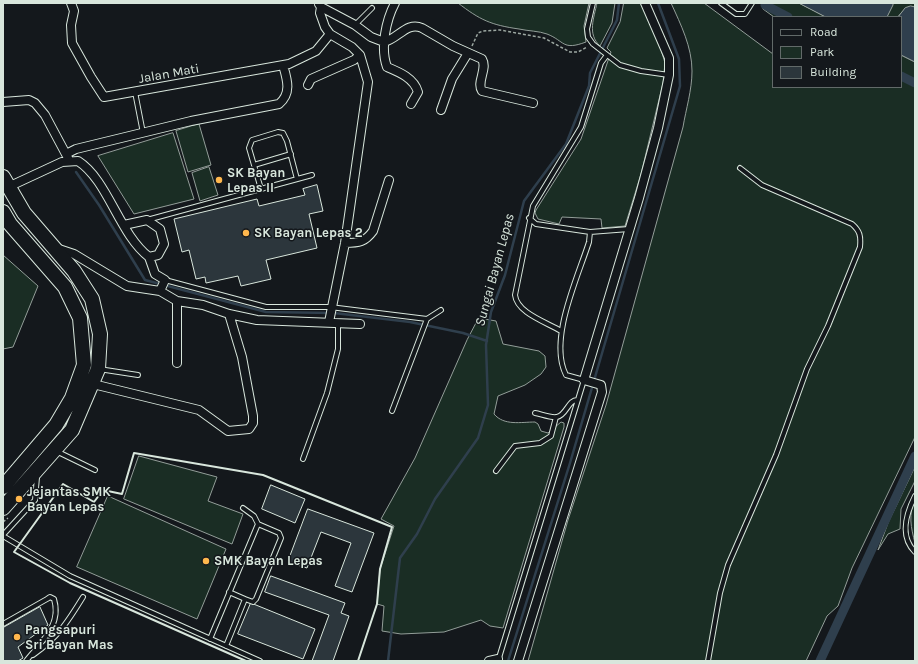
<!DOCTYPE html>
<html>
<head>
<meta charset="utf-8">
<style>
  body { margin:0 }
  #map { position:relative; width:918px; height:664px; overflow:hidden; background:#14181c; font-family:Karla,sans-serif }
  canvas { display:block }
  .frame { position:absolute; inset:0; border:4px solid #d8e6dc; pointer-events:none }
  .legend { position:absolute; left:772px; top:16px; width:130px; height:72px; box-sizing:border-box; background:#14181c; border:1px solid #626a69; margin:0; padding:5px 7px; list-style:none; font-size:12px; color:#d8e6dc }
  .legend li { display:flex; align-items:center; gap:8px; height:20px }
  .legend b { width:20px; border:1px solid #626a69 }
</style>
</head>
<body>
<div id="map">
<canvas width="918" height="664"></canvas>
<div class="frame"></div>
<ul class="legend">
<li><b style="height:5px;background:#14181c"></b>Road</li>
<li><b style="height:11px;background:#1a2d24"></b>Park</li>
<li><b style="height:11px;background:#2c363c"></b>Building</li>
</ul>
</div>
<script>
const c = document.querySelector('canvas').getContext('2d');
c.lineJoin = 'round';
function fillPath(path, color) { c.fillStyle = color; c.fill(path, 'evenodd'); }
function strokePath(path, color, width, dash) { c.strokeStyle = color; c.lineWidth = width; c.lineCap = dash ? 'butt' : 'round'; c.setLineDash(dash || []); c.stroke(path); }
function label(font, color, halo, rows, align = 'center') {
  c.font = font + ' Karla,sans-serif'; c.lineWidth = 3; c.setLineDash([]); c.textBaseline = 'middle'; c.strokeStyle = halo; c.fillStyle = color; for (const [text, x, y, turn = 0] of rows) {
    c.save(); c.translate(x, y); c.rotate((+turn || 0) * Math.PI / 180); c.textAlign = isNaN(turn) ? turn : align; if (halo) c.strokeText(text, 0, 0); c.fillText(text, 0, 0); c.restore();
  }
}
const green = new Path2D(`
  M458,3H589L584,26L586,42C562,51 565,41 547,34C539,31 528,31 519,29C491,25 480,20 458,3Z
  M597,3H615L612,23L600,46C587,34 594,18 597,3Z
  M624,3H641L660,46L665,63L663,83L641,174L625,226L602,228L601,219L562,217L559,224L538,219L535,213L536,210L581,139L611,52L607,48L620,22Z
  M671,3H704L773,54V87H901V55L915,62V437L852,568L838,606L827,616L806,661H528L568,520L606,405L683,127C686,109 692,90 692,71C692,47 681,25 671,3Z
  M767,3H799L826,17H774L763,9Z
  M893,3H915V7C907,6 902,11 898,17H887Z
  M199,124L211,165L188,172L176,131Z
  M173,133L194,199L134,214L98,156Z
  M209,167L218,195L200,201L192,173Z
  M3,255L38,286L13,347L3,349Z
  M479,318L496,321L503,344L539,351L545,356L546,367L541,374L525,385L498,396L494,414C504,426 521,422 535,422L538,424L541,431L548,433L561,422L564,423V427L503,628L490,626L481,620L444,632L401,634L382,631L384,606L377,604L380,569L394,526L381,519L415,458L467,340Z
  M139,456L217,477L208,501L243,514L232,544L124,499Z
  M915,467V481L901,509L900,529L888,534L878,550L888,523Z
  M108,496L226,549L197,619L77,567Z
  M915,499V543C911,528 908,514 915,499Z`);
fillPath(green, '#1a2d24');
strokePath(green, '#939e99', 1);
const water = new Path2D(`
  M799,3H893V5L887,17H826Z
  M911,6L915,7V62L901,55V17H898L905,8Z`);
fillPath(water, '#2f3f4d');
strokePath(water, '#939e99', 1);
strokePath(new Path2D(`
  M76,172L99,205L145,280L266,312L334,313L410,322L463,333L487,341
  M388,661L400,558L417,534L435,499L478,438L488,405L486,345L491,312L505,275L524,201L566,144L589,86L590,73L617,20L619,3
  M508,661L570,463L680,86L679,59L658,3`), '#2f3f4d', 2.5);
strokePath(new Path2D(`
  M765,5L788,17
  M901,76L915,83
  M820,661L915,456`), '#2f3f4d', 9);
const building = new Path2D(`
  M317,185L323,211L309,214L317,248L266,260L271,279L241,286L238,276L206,283L205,277L196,279L189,250L182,252L174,219L257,199L259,206L305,195L303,189Z
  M271,485L305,499L295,523L262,509Z
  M308,509L374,533L352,592L335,586L351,543L321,532L307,568L288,562Z
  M271,576L345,603L341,613L349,616L333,661H312L329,615L265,592Z
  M251,603L315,629L303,659L238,634Z
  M40,607L48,625L18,647L23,658L18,661H3V628Z`);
fillPath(building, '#2c363c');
strokePath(building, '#d8e6dc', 1);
const lane = new Path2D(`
  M593,3L587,29L588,37L593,44L620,65L641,71L669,75
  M721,3L736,14H745L752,3
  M355,25L372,8
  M135,92L143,133
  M254,165L291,154
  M261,189L249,148L252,140L278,132L283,133L287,141L297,179
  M529,218L536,224L590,232L629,229
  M147,220L312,175
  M165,280L266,307H330L427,319L441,310
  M561,331C546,322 517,313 515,295L533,206L581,127L601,63L607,55
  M99,369L138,375
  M392,411L427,319
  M535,413C541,414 550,418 557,417C567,415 568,399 578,400
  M56,451L95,470
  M303,459L327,393L338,349V323
  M496,471L515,446L540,443L551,436L556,417
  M915,496C906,514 899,536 915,552
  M3,535L35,500L37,477
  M3,536L70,576L260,661
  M229,592L245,599
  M3,624L47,599L50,597L54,599C62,625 41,642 26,661
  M210,639L258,524L254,516L243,508
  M226,646L245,599L253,602L256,599L281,538L279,533L258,524
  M33,655C58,637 67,623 83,597
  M498,661L584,380L566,375C548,340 578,277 589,242L590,232
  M708,661L720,593L728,565L776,455L807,369L828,326L860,247C861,236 860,231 852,224L762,185L740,168`);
const street = new Path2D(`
  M71,3L74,11L71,25L72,43L91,77L104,97L289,64L316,51L330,34
  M395,3C386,20 380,48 387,67C399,72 414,78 418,92L411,104
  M319,4L321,7L355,25L371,37L384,42C398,39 407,21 422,28L453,46L482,59C488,69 476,82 482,91L533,103
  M321,7L320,13L325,27L330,34L352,47L360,55L368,82L345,243L329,322
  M308,85L311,79L354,60L360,55
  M3,102L29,100L35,103L45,115L68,158
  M441,110L452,79L468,53
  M66,154L76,149L191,121L279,104C292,93 287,79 283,65
  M6,188L62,162L78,161C108,180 119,234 149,257L158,255L164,244L160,229L147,220L124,225
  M345,243C359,243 365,242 373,231L389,180
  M56,248L74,254L127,286L160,291L177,301L203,305L229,314L257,320L360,324
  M149,257L155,274L165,280L160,291
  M177,363V301
  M93,384L199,410L228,431L249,429L253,423V416L242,357L229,314
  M489,661L498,659
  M518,661L602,392L601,385L584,380L639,198L658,128L669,75V58L645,3`);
const highway = new Path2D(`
  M3,177L24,213L74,271L92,299L100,334L98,369L72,430L3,508
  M3,212L10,224L65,287L80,318L84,365L72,398L56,425L3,487`);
strokePath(lane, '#d8e6dc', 6);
strokePath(street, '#d8e6dc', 10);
strokePath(highway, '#d8e6dc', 16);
strokePath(new Path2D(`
  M472,46L478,33L483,31L500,30L544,38L570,52H578L587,47
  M3,522L8,518`), '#9da8a2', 1.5, [3, 2]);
strokePath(lane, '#14181c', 4);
strokePath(street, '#14181c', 8);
strokePath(highway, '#14181c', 14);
strokePath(new Path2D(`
  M246,661L70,583L14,552L63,484L94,502L103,490L122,494L134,453L263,475L392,527L380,569L377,604L358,661`), '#d8e6dc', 2);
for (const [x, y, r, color] of [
  [219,180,4,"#ffb74d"],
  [246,233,4,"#ffb74d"],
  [19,499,4,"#ffb74d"],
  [206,561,4,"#ffb74d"],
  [17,637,4,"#ffb74d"]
]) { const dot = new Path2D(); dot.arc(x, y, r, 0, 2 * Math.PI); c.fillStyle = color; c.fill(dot); strokePath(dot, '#14181c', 1.5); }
label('13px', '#d8e6dc', '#14181c', [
  ["Jalan Mati",169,74,-10]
]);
label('bold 13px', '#d8e6dc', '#14181c', [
  ["SK Bayan",227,173],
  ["Lepas II",227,188],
  ["SK Bayan Lepas 2",254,233],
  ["Jejantas SMK",27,492],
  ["Bayan Lepas",27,507],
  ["SMK Bayan Lepas",214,561],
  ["Pangsapuri",25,630],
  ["Sri Bayan Mas",25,645]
], 'left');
label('italic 14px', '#d8e6dc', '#14181c', [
  ["Sungai Bayan Lepas",495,270,-75]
]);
</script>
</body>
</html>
